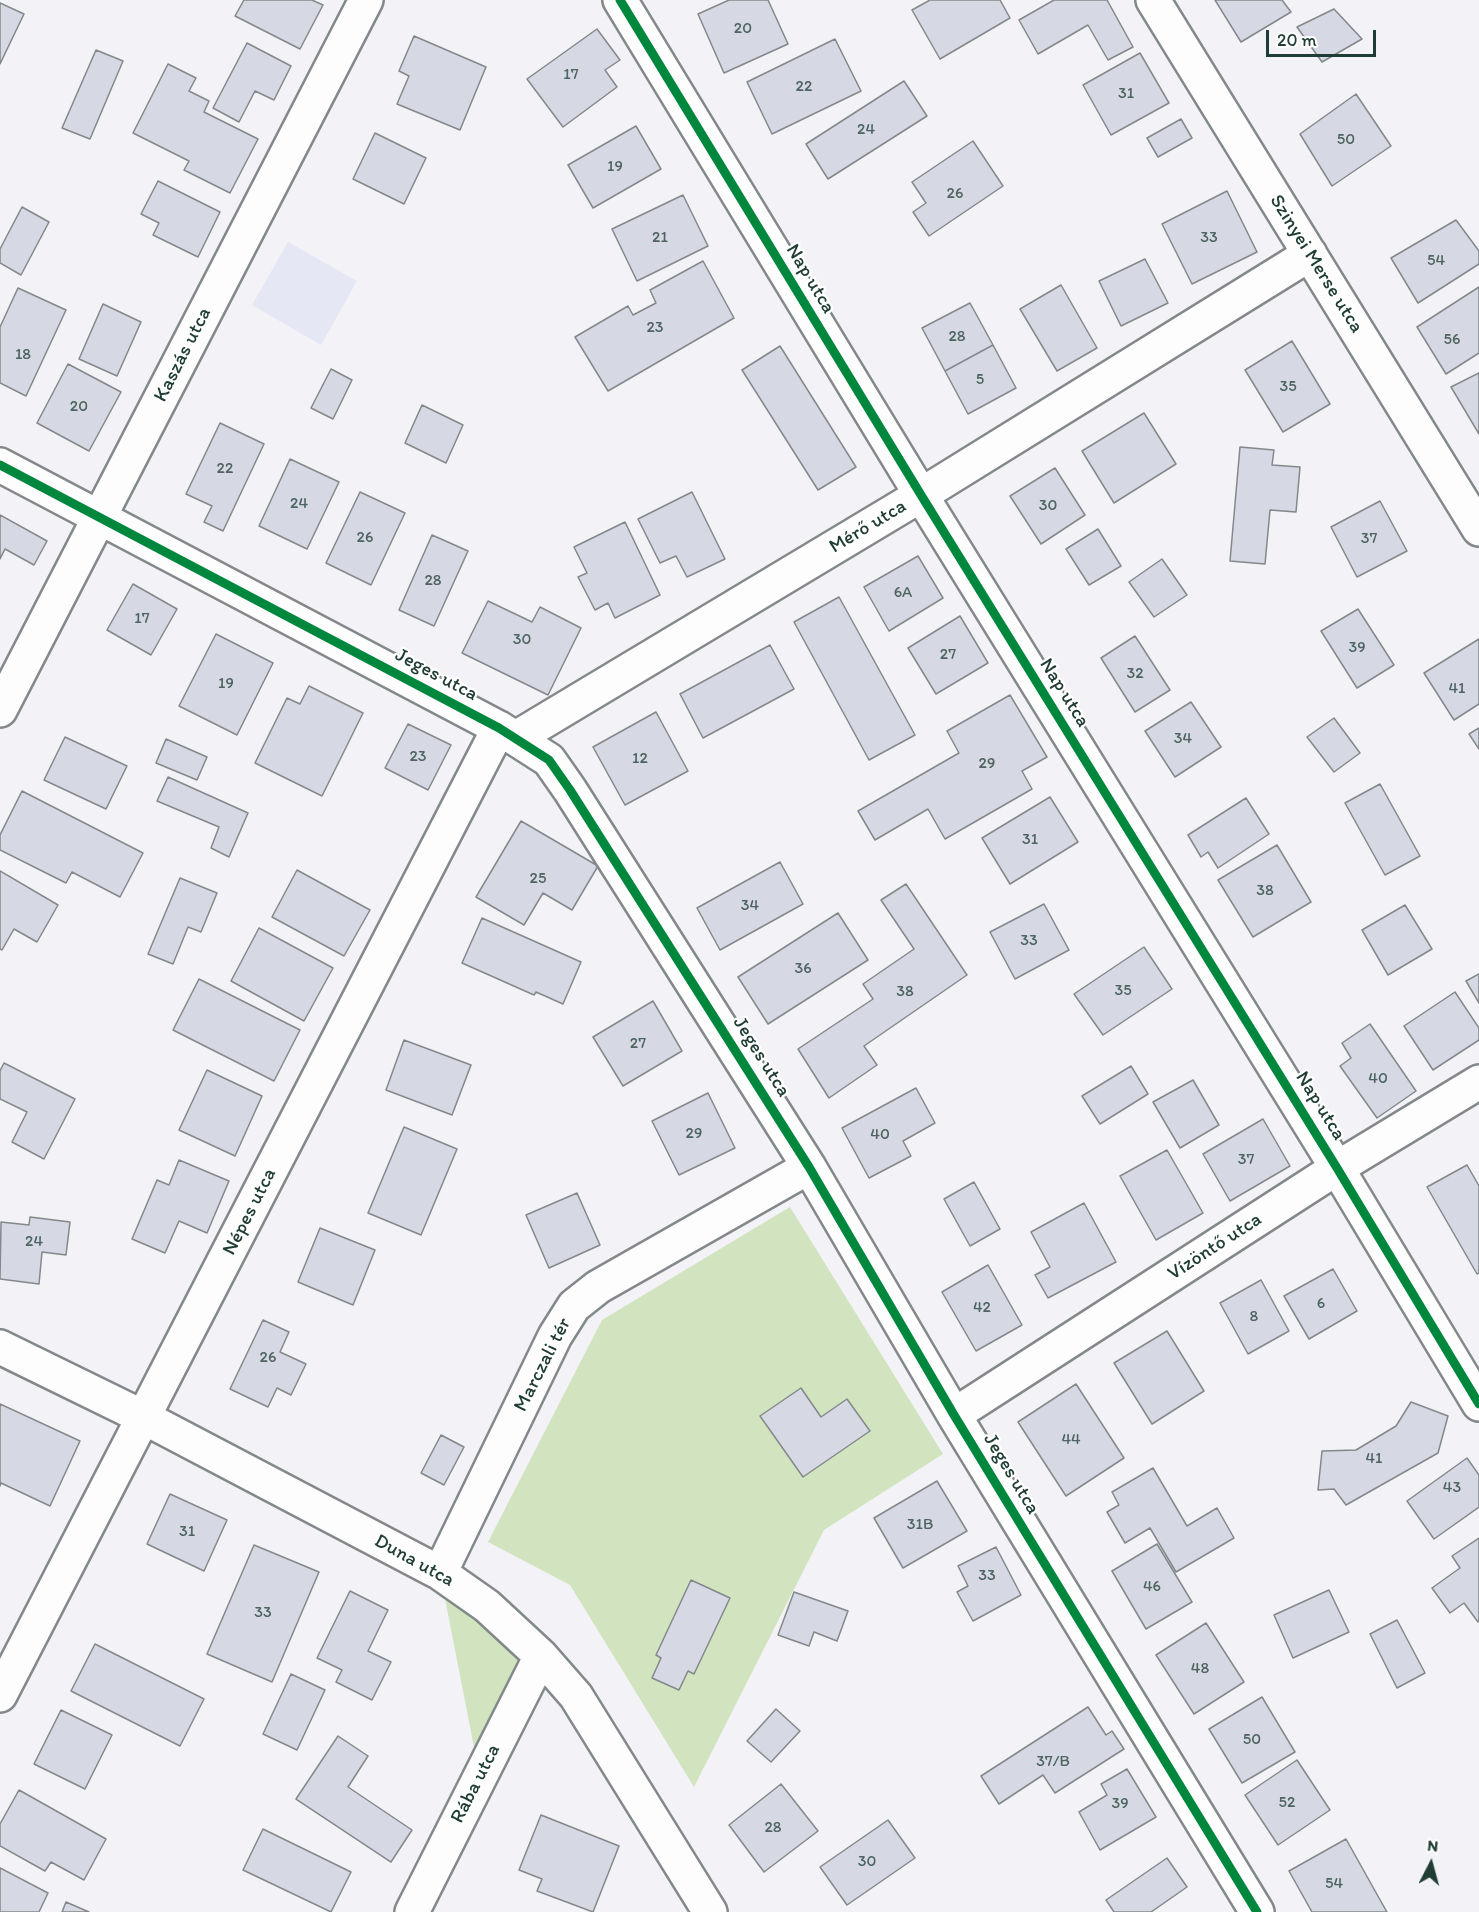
<!DOCTYPE html>
<html>
<head>
<meta charset="utf-8">
<style>
  body { margin:0 }
  #map { position:relative; width:1479px; height:1912px; overflow:hidden; background:#f2f2f7; font-family:Itim,sans-serif }
  canvas { display:block }
  .north { position:absolute; left:1401px; top:1834px; width:60px; height:60px; -webkit-text-stroke:4px #fff; paint-order:stroke; rotate:6deg; font-size:16px; font-weight:700; line-height:24px; text-align:center; color:#1f3d34 }
  .north::after { content:''; display:block; margin:auto; width:21px; height:27px; background:#1f3d34; clip-path:polygon(50% 0,100% 100%,50% 72%,0 100%) }
  .scale { position:absolute; left:1266px; top:30px; width:110px; height:27px; box-sizing:border-box; border:3px solid #1f3d34; border-top:0; padding-left:8px; font-size:18px; line-height:21px; white-space:nowrap; color:#1f3d34; -webkit-text-stroke:4px #fff; paint-order:stroke }
</style>
</head>
<body>
<div id="map">
<canvas width="1479" height="1912"></canvas>
<div class="north">N</div>
<div class="scale">20 m</div>
</div>
<script>
const c = document.querySelector('canvas').getContext('2d');
c.lineJoin = 'round';
function fillPath(path, color) { c.fillStyle = color; c.fill(path, 'evenodd'); }
function strokePath(path, color, width, dash) { c.strokeStyle = color; c.lineWidth = width; c.lineCap = dash ? 'butt' : 'round'; c.setLineDash(dash || []); c.stroke(path); }
function label(font, color, halo, rows, align = 'center') {
  c.font = font + ' Itim,sans-serif'; c.lineWidth = 4.5; c.setLineDash([]); c.textBaseline = 'middle'; c.strokeStyle = halo; c.fillStyle = color; for (const [text, x, y, turn = 0] of rows) {
    c.save(); c.translate(x, y); c.rotate((+turn || 0) * Math.PI / 180); c.textAlign = isNaN(turn) ? turn : align; if (halo) c.strokeText(text, 0, 0); c.fillText(text, 0, 0); c.restore();
  }
}
fillPath(new Path2D(`
  M288,242L357,281L321,345L252,305Z`), '#e5e7f5');
fillPath(new Path2D(`
  M790,1207L943,1454L824,1530L694,1787L570,1585L488,1542L602,1320Z
  M440,1573L541,1656L480,1778Z`), '#d2e4bf');
const building = new Path2D(`
  M244,0H312L323,5L300,49L235,16Z
  M729,0H768L788,44L724,73L698,14Z
  M930,0H1000L1010,18L940,59L912,10Z
  M1054,0H1107L1133,47L1108,60L1088,25L1038,54L1019,20Z
  M1215,0H1282L1291,12L1241,42Z
  M0,3L24,14L0,64Z
  M1334,9L1362,39L1322,62L1297,27Z
  M597,29L620,60L605,70L617,87L563,127L527,79Z
  M414,36L486,67L460,130L397,104L409,76L399,71Z
  M835,39L861,91L772,134L747,82Z
  M247,43L291,66L274,100L255,91L239,122L213,108Z
  M96,50L123,61L90,139L62,128Z
  M1140,53L1169,103L1111,135L1083,85Z
  M168,64L196,78L189,91L209,101L204,112L258,139L230,193L184,170L189,161L133,133Z
  M904,81L927,116L828,179L806,144Z
  M1356,94L1391,146L1332,186L1300,134Z
  M1181,119L1192,138L1158,157L1147,138Z
  M636,126L661,169L593,208L568,165Z
  M375,133L426,158L404,204L353,179Z
  M973,141L1003,186L929,236L913,212L926,203L912,182Z
  M158,181L220,212L198,257L153,235L159,223L141,214Z
  M1227,191L1257,252L1192,284L1162,224Z
  M683,195L708,246L637,281L612,229Z
  M22,207L49,222L21,275L0,263V249Z
  M1456,220L1479,251V264L1418,303L1391,258Z
  M1145,259L1168,303L1121,326L1099,281Z
  M703,261L734,318L608,391L575,337L628,306L633,315L656,303L650,290Z
  M1061,285L1097,348L1057,371L1020,309Z
  M1479,287V353L1446,374L1417,327Z
  M18,288L66,310L26,396L0,383V327Z
  M970,303L993,345L945,371L922,328Z
  M103,304L141,322L117,376L79,359Z
  M1292,341L1330,404L1283,432L1245,370Z
  M993,345L1016,388L968,414L945,371Z
  M780,346L856,467L818,490L742,370Z
  M68,364L121,392L89,451L37,423Z
  M331,369L352,380L333,419L311,408Z
  M1479,373V434L1451,387Z
  M422,405L463,425L446,463L405,443Z
  M1144,413L1176,464L1114,503L1082,451Z
  M220,423L264,444L223,531L204,522L212,506L186,494Z
  M1240,447L1274,450L1272,465L1300,467L1296,512L1270,510L1265,564L1230,561Z
  M290,459L339,482L307,549L259,526Z
  M1055,468L1085,515L1041,544L1010,496Z
  M360,492L405,513L371,585L326,563Z
  M692,492L725,559L687,577L676,556L660,563L638,519Z
  M1380,501L1407,551L1357,577L1331,527Z
  M0,515L47,541L34,565L5,549L0,559Z
  M625,522L660,595L615,618L608,603L595,610L578,577L587,573L574,547Z
  M1098,529L1121,566L1089,585L1066,549Z
  M432,535L468,551L434,626L399,610Z
  M918,556L943,598L889,631L864,587Z
  M1162,559L1187,595L1154,617L1129,582Z
  M133,584L177,609L151,655L107,630Z
  M839,597L915,735L869,760L794,622Z
  M488,601L532,622L540,607L581,628L548,695L462,653Z
  M1358,609L1394,665L1357,688L1321,631Z
  M960,616L988,663L936,694L908,648Z
  M216,634L273,663L237,735L179,706Z
  M1135,636L1170,690L1135,712L1101,658Z
  M1479,639V704L1454,720L1424,673Z
  M770,645L794,689L703,738L680,694Z
  M309,686L363,713L322,796L255,763L287,698L300,704Z
  M1010,695L1047,757L1022,771L1032,789L945,839L928,809L875,840L858,811L959,753L947,731Z
  M1191,702L1221,747L1175,777L1145,731Z
  M656,712L688,771L625,805L593,747Z
  M1334,718L1360,753L1334,772L1307,737Z
  M408,724L451,745L428,790L385,768Z
  M1479,728V749L1469,734Z
  M65,737L127,766L106,809L44,780Z
  M166,739L207,757L197,780L156,763Z
  M168,777L248,813L229,857L211,848L219,827L157,801Z
  M1380,784L1420,856L1385,875L1345,803Z
  M22,791L143,853L120,897L72,872L66,883L0,850V835Z
  M1050,797L1078,842L1010,884L982,838Z
  M1246,798L1269,834L1218,868L1208,852L1201,857L1188,835Z
  M521,821L598,866L572,910L543,893L524,925L476,897Z
  M1277,845L1311,902L1253,937L1218,880Z
  M780,862L803,904L720,950L697,908Z
  M297,870L370,910L344,956L272,917Z
  M0,871L58,905L37,942L14,929L2,950L0,949Z
  M180,878L217,893L201,932L188,927L173,964L148,954Z
  M906,884L967,975L864,1046L877,1065L829,1098L798,1049L873,999L863,984L914,949L881,900Z
  M1044,904L1069,950L1015,979L990,932Z
  M1405,905L1432,949L1388,975L1362,930Z
  M838,913L868,960L768,1024L738,977Z
  M482,918L581,962L563,1004L536,992L534,995L462,963Z
  M259,928L333,968L304,1021L231,981Z
  M1144,947L1172,989L1103,1035L1074,994Z
  M1479,974V1003L1466,981Z
  M199,979L300,1030L274,1081L173,1030Z
  M1455,992L1479,1028V1040L1433,1070L1404,1026Z
  M653,1001L682,1051L623,1086L593,1037Z
  M1370,1024L1416,1091L1377,1118L1340,1066L1351,1058L1342,1043Z
  M404,1040L471,1065L452,1115L386,1090Z
  M4,1063L75,1099L44,1159L12,1142L27,1112L0,1099V1071Z
  M1131,1066L1148,1094L1100,1124L1082,1096Z
  M207,1070L262,1096L235,1156L179,1130Z
  M1193,1080L1219,1125L1180,1148L1153,1102Z
  M916,1088L935,1123L903,1141L911,1156L869,1178L842,1128Z
  M708,1093L735,1148L679,1175L652,1121Z
  M1263,1119L1290,1166L1230,1201L1203,1154Z
  M404,1127L457,1149L421,1235L368,1213Z
  M1167,1150L1203,1213L1156,1240L1120,1176Z
  M179,1160L229,1181L207,1233L179,1221L165,1253L132,1239L157,1180L169,1185Z
  M1467,1165L1479,1186V1273L1477,1274L1427,1187Z
  M974,1182L1000,1229L970,1246L944,1199Z
  M577,1193L600,1245L549,1268L526,1215Z
  M1084,1203L1116,1262L1048,1298L1035,1275L1050,1267L1031,1232Z
  M30,1217L70,1222L66,1255L42,1252L39,1284L0,1279L1,1222L29,1225Z
  M320,1228L375,1250L353,1305L298,1282Z
  M988,1265L1022,1325L976,1351L942,1292Z
  M1333,1269L1357,1311L1309,1339L1284,1296Z
  M1261,1280L1289,1331L1248,1354L1220,1303Z
  M263,1320L289,1332L280,1352L306,1364L291,1395L277,1388L268,1407L230,1389Z
  M1167,1331L1204,1391L1152,1424L1114,1363Z
  M1076,1384L1124,1458L1066,1496L1018,1422Z
  M801,1388L821,1417L847,1399L870,1431L803,1477L760,1416Z
  M1411,1402L1448,1416L1438,1453L1346,1505L1334,1489L1318,1490L1322,1451L1356,1450L1396,1426Z
  M0,1404L80,1441L50,1506L1,1483L0,1486Z
  M441,1435L464,1447L444,1485L421,1473Z
  M1467,1458L1479,1475V1507L1434,1539L1407,1501Z
  M1153,1468L1187,1526L1217,1508L1234,1538L1176,1572L1150,1528L1125,1543L1107,1512L1119,1505L1112,1492Z
  M937,1481L967,1531L903,1568L874,1518Z
  M170,1494L227,1520L204,1571L147,1544Z
  M1479,1538V1621L1478,1622L1464,1603L1450,1613L1432,1588L1460,1568L1452,1556Z
  M1157,1544L1192,1602L1146,1629L1112,1571Z
  M254,1545L319,1572L272,1682L207,1654Z
  M996,1547L1021,1595L973,1621L957,1592L968,1586L958,1566Z
  M691,1580L730,1598L694,1674L688,1671L679,1690L652,1678L661,1658L656,1655Z
  M1329,1590L1349,1632L1293,1658L1274,1615Z
  M350,1591L388,1610L368,1651L391,1662L372,1700L336,1682L342,1670L317,1658Z
  M794,1592L848,1611L837,1641L814,1632L809,1646L778,1635Z
  M1397,1620L1425,1673L1397,1688L1370,1634Z
  M1206,1623L1244,1682L1194,1714L1156,1655Z
  M95,1644L204,1699L180,1746L71,1691Z
  M291,1674L325,1690L297,1750L263,1734Z
  M1262,1697L1295,1752L1242,1783L1209,1729Z
  M1088,1707L1106,1735L1112,1731L1124,1749L1055,1793L1043,1775L999,1804L981,1776Z
  M776,1709L800,1731L771,1762L747,1741Z
  M61,1710L112,1735L85,1789L34,1764Z
  M338,1736L368,1756L348,1787L412,1830L391,1862L296,1799Z
  M1297,1760L1330,1810L1278,1845L1245,1795Z
  M1127,1769L1156,1817L1100,1850L1079,1812L1107,1795L1101,1784Z
  M781,1784L818,1831L764,1872L729,1825Z
  M19,1790L106,1839L84,1880L51,1862L45,1871L0,1846V1824Z
  M541,1815L619,1846L593,1912L537,1891L542,1879L519,1870Z
  M888,1820L915,1858L847,1905L820,1867Z
  M263,1829L351,1872L331,1912L243,1870Z
  M1346,1839L1379,1898L1387,1912H1312L1289,1871Z
  M1167,1858L1187,1887L1151,1912H1114L1106,1900Z
  M0,1868L48,1893L39,1912H0Z
  M66,1902L89,1912H62Z`);
fillPath(building, '#d6d8e3');
strokePath(building, '#83898a', 1.5);
const street = new Path2D(`
  M620,0L921,495L1337,1168L1479,1404
  M1153,0L1479,529
  M0,465L499,728L549,760L570,790L809,1167L954,1415L1257,1912
  M0,710L366,0
  M516,738L921,495L1310,254
  M0,1347L143,1417L440,1573L487,1606L541,1656L576,1696L710,1912
  M954,1415L1337,1168L1479,1082
  M440,1573L555,1336L574,1306L598,1287L809,1167
  M0,1695L499,728
  M412,1912L541,1656`);
strokePath(street, '#83898a', 38);
strokePath(street, '#fdfdfe', 33);
strokePath(new Path2D(`
  M620,0L921,495L1337,1168L1479,1404
  M0,465L499,728L549,760L570,790L809,1167L954,1415L1257,1912`), '#00873e', 9);
label('16px', '#4d6460', null, [
  ["20",743,29],
  ["17",571,75],
  ["22",804,87],
  ["31",1126,94],
  ["24",866,130],
  ["50",1346,140],
  ["19",615,167],
  ["26",955,194],
  ["21",660,238],
  ["33",1209,238],
  ["54",1436,261],
  ["23",655,328],
  ["28",957,337],
  ["56",1452,340],
  ["18",23,355],
  ["5",980,380],
  ["35",1288,387],
  ["20",79,407],
  ["22",225,469],
  ["24",299,504],
  ["30",1048,506],
  ["26",365,538],
  ["37",1369,539],
  ["28",433,581],
  ["6A",903,593],
  ["17",142,619],
  ["30",522,640],
  ["39",1357,648],
  ["27",948,655],
  ["32",1135,674],
  ["19",226,684],
  ["41",1457,689],
  ["34",1183,739],
  ["23",418,757],
  ["12",640,759],
  ["29",987,764],
  ["31",1030,840],
  ["25",538,879],
  ["38",1265,891],
  ["34",750,906],
  ["33",1029,941],
  ["36",803,969],
  ["35",1123,991],
  ["38",905,992],
  ["27",638,1044],
  ["40",1378,1079],
  ["29",694,1134],
  ["40",880,1135],
  ["37",1246,1160],
  ["24",34,1242],
  ["6",1321,1304],
  ["42",982,1308],
  ["8",1254,1317],
  ["26",268,1358],
  ["44",1071,1440],
  ["41",1374,1459],
  ["43",1452,1488],
  ["31B",920,1525],
  ["31",187,1532],
  ["33",987,1576],
  ["46",1152,1587],
  ["33",263,1613],
  ["48",1200,1669],
  ["50",1252,1740],
  ["37/B",1053,1762],
  ["52",1287,1803],
  ["39",1120,1804],
  ["28",773,1828],
  ["30",867,1862],
  ["54",1334,1884]
]);
label('20px', '#1f3d34', '#fff', [
  ["Szinyei Merse utca",1316,264,58],
  ["Nap utca",810,279,59],
  ["Kaszás utca",183,355,-63],
  ["Mérő utca",868,527,-31],
  ["Jeges utca",436,675,28],
  ["Nap utca",1064,693,58],
  ["Jeges utca",761,1057,58],
  ["Nap utca",1320,1106,58],
  ["Népes utca",250,1212,-63],
  ["Vízöntő utca",1215,1247,-33],
  ["Marczali tér",543,1365,-63],
  ["Jeges utca",1011,1474,59],
  ["Duna utca",414,1561,29],
  ["Rába utca",476,1784,-63]
]);
</script>
</body>
</html>
